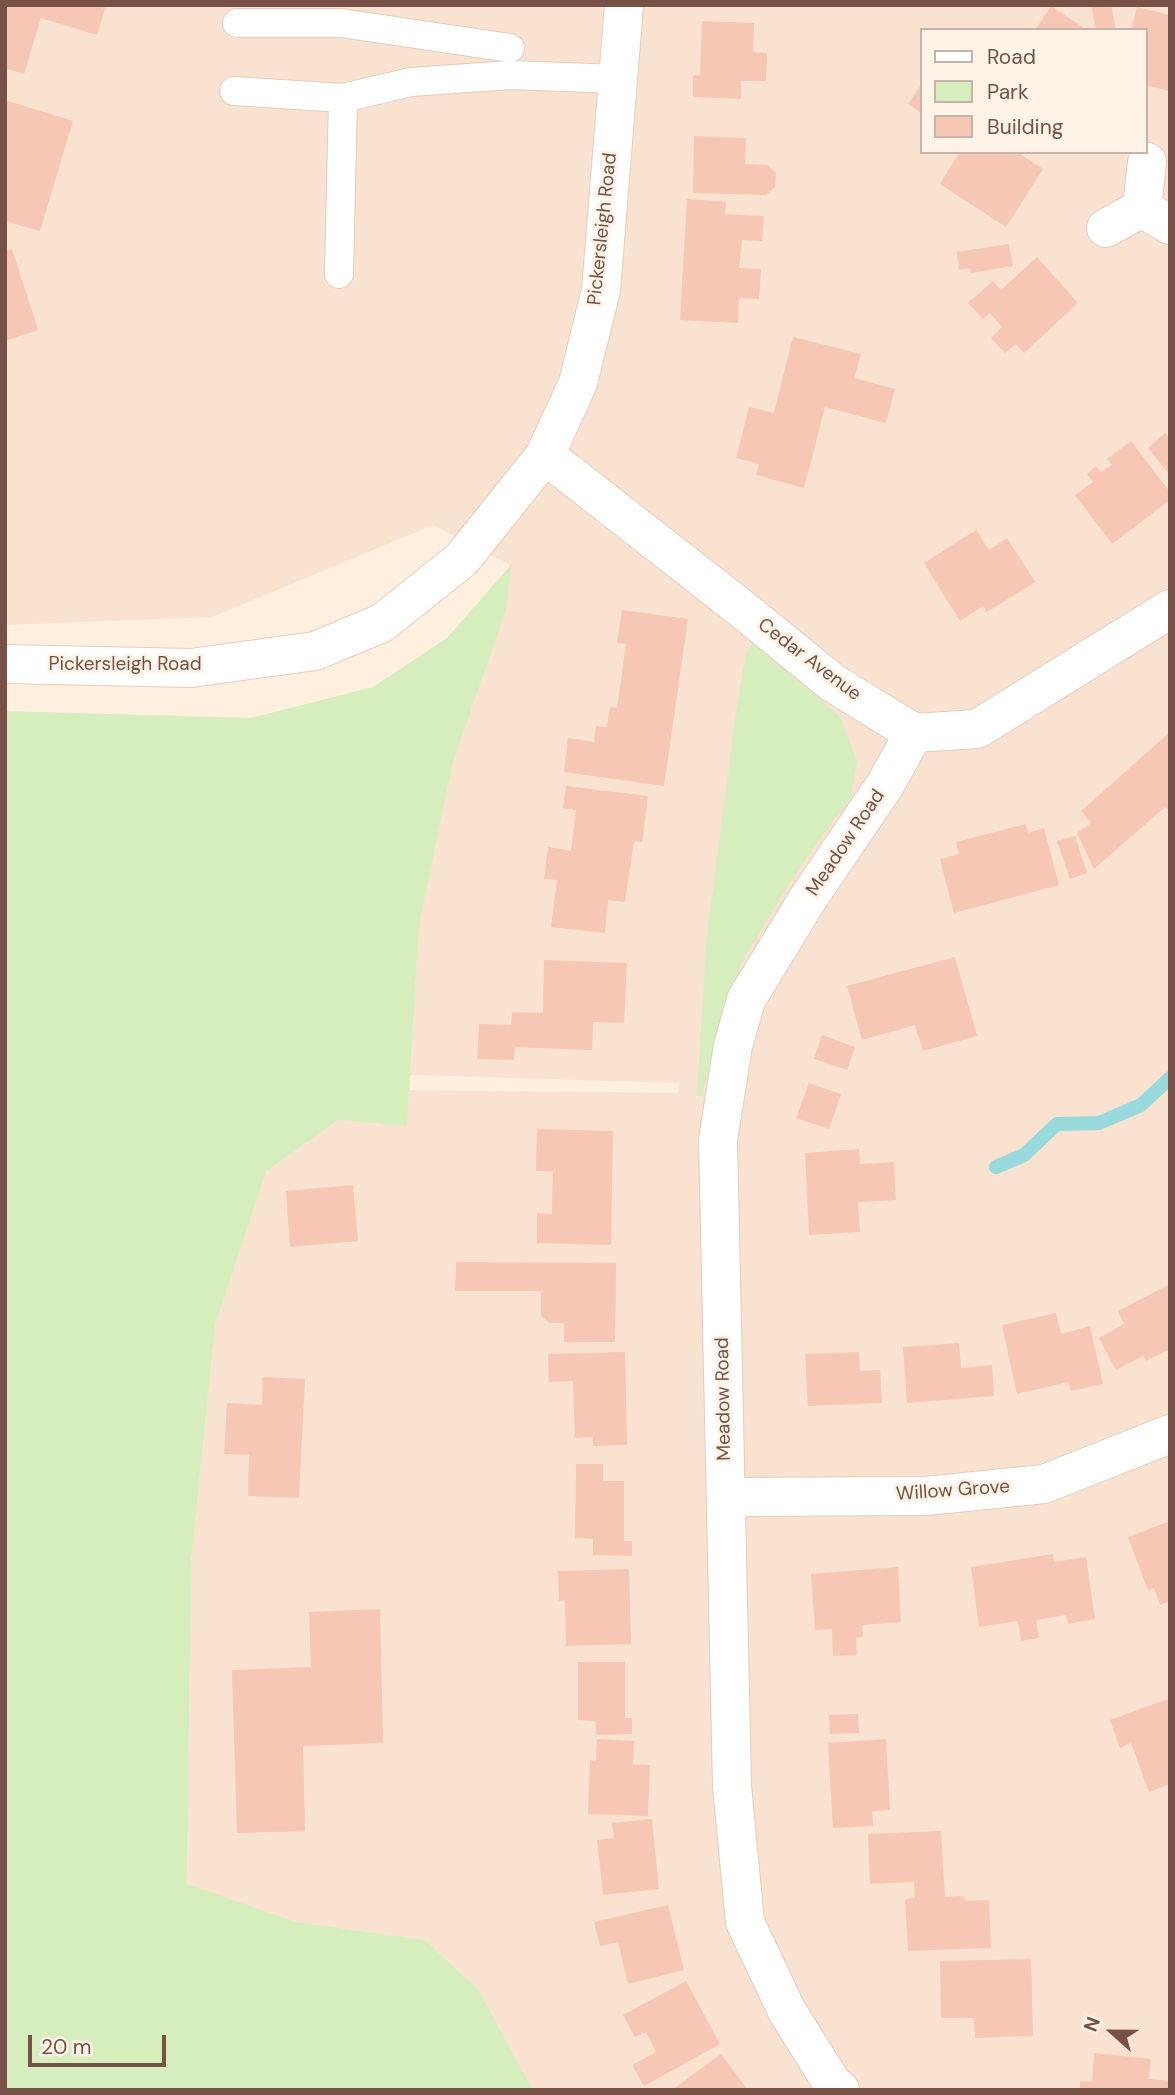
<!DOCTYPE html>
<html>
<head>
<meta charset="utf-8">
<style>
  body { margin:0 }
  #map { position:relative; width:1175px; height:2095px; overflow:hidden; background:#feefdf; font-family:"DM Sans",sans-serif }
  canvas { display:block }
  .frame { position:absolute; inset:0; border:7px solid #775145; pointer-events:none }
  .legend { position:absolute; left:920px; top:28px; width:228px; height:126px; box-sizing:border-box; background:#fff3e8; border:2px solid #c9b2a7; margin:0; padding:9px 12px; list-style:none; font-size:21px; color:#775145 }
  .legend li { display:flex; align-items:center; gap:14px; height:35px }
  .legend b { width:35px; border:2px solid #c9b2a7 }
  .north { position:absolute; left:1077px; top:1997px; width:70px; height:70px; -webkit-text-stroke:5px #fff3e8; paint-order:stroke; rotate:291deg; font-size:19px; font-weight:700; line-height:28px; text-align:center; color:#775145 }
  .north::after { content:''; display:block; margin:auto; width:24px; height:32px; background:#775145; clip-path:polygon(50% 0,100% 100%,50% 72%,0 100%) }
  .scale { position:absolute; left:28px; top:2035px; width:138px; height:32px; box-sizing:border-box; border:4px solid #775145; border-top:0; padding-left:9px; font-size:21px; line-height:24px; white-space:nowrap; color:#775145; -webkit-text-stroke:5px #fff3e8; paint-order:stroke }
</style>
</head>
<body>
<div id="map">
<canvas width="1175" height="2095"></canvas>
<div class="frame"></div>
<ul class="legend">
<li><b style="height:9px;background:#fff"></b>Road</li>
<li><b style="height:19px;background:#d6edbd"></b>Park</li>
<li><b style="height:19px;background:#f6c7b4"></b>Building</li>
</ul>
<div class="north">N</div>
<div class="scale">20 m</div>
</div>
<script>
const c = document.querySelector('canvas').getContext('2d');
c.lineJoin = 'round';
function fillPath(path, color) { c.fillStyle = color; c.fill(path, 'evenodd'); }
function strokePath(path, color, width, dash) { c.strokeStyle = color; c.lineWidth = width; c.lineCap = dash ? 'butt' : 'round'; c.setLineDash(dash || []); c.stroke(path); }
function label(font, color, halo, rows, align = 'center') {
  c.font = font + ' "DM Sans",sans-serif'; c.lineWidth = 6; c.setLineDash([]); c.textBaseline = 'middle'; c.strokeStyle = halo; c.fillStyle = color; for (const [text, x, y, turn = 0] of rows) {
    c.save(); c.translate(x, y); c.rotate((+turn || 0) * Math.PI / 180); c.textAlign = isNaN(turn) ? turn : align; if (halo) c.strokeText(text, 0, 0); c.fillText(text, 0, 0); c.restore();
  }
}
fillPath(new Path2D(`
  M5,5H1170V2090H533L478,1989L425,1940L296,1922L187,1885L191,1562L215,1326L266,1172L338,1120L407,1126L408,1090L678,1093L680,1083L410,1075L419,926L453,762L506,611L510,565L433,525L212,617L5,625ZM921,30H1145V152H921Z`), '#f9e2d0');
fillPath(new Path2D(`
  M511,565L506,611L453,762L419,926L407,1126L338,1120L266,1172L215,1326L191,1562L187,1884L296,1922L425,1940L478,1989L533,2090H5V711L251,718L373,687L447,638Z
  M755,640L841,718L857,761L851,799L833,820L788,885L741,964L701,1096H697L707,935L737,705L746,654Z`), '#d6edbd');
strokePath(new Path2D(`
  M996,1167L1024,1155L1057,1124L1099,1123L1141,1105L1170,1078`), '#98dadc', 14);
fillPath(new Path2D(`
  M5,5H106L97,35L41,18L24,74L5,68Z
  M1091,5H1111L1116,30H1096Z
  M1051,6L1087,30H1035Z
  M1137,7L1170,15V91L1145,85V30H1131Z
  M702,21L754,23L753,52L767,53L766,81H741V99L693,97V75H700Z
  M921,85V113L908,104Z
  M5,100L73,121L40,231L5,221Z
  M694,136L746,138L745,164L767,165L776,173L775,187L766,195L693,193Z
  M960,152H1017L1043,169L1006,227L940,184Z
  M687,199L726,202L725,214L764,216L762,241L742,240L739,268L761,269L759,299L739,298L738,323L680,320Z
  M1009,244L1013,266L971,273L970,268L959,270L957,252Z
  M12,249L38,330L5,341V251Z
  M1037,257L1078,303L1024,353L1016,344L1005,353L991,338L1002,327L990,313L983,319L968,303L993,281L1001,290Z
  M793,337L861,354L854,378L895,389L886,423L825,407L804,488L756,475L759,464L736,458L749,407L774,413Z
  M1165,433L1170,438V475L1148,448Z
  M1131,441L1170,492V500L1112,544L1075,495L1093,482L1087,474L1096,466L1101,472L1112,465L1107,459Z
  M976,530L989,550L1007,538L1035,582L987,612L983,606L960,621L924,563Z
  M622,610L688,619L664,786L564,772L568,738L594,742L596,726L607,727L610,707L617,708L626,644L617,643Z
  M1170,732V812L1165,807L1094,869L1077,833L1091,823L1081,811Z
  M566,786L648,796L642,842L634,841L625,902L608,900L605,933L551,927L557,880L544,879L548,847L571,851L576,810L563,808Z
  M1026,824L1028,833L1044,828L1059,885L954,913L940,859L959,854L956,842Z
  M1075,836L1087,873L1070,879L1057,841Z
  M955,957L977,1036L923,1051L915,1025L862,1040L847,986Z
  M544,960L627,963L624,1023L593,1022L592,1050L515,1047L514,1060L477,1059L479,1024L511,1025L512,1012L543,1013Z
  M822,1035L855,1047L847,1070L814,1059Z
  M809,1083L841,1094L829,1129L796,1118Z
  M537,1129L613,1131L611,1245L537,1243V1213L552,1214L553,1171H536Z
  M859,1149L860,1164L894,1162L896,1200L858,1202L860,1232L809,1235L805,1153Z
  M353,1185L358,1241L290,1247L286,1191Z
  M456,1262L616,1263L615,1342H564V1323H550L541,1316V1291H455Z
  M1170,1284V1349L1146,1361L1143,1356L1116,1370L1099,1338L1124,1324L1118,1311Z
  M1056,1313L1061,1334L1090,1326L1103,1384L1071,1391L1068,1382L1017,1394L1002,1325Z
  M959,1343L961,1368L992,1365L994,1396L907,1403L903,1347Z
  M625,1352L627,1445L593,1446V1437L575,1438L573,1381L549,1382L548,1354Z
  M859,1352L860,1371L880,1370L882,1403L808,1406L805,1354Z
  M263,1377L305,1379L299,1498L248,1496L249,1455L224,1454L227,1403L262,1405Z
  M576,1464H603V1481H624V1541H632V1556L593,1555V1539L575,1538Z
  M1170,1521V1601L1160,1605L1154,1588L1148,1590L1128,1537Z
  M1053,1554L1054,1562L1086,1557L1095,1619L1068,1624L1066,1615L1036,1620L1039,1638L1021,1641L1018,1621L979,1627L971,1567Z
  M898,1567L901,1622L862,1625L863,1637L856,1638L857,1655L833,1656L832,1629L815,1630L811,1574Z
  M629,1569L631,1644L566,1646L565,1600L559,1601L558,1571Z
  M380,1609L383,1743L303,1746L305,1831L237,1833L232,1670L311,1667L309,1612Z
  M578,1662H625V1718H632V1734L596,1735V1721L578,1720Z
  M1170,1698V1784L1149,1792L1131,1743L1120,1748L1110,1720Z
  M858,1714L859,1733L830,1734L829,1715Z
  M597,1739L634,1741L633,1764L650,1765L648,1816L588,1814L590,1760L596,1761Z
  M886,1739L890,1810L872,1811L873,1826L833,1828L828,1743Z
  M652,1819L659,1889L603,1895L597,1840L614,1838L612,1823Z
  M941,1831L945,1897L964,1896L965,1901L989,1900L991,1948L908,1951L905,1899L915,1898L914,1882L870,1884L868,1834Z
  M668,1905L684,1970L628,1984L618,1942L600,1946L594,1922Z
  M1031,1959L1033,2036L975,2038L974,2018H941L940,1961Z
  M686,1981L720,2044L644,2086L632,2065L656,2052L646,2032L635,2037L623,2015Z
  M1094,2053L1151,2059L1149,2079L1170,2081V2090H1080V2081L1092,2082Z
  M721,2054L748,2090H672Z`), '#f6c7b4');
const lane = new Path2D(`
  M237,23H341L510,48
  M234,91L343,98L411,82L511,75L617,79
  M339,274L343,98`);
const street = new Path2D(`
  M1147,162L1142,208L1170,225
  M1106,228L1142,208
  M545,455L742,609L833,683L914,733L977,729L1170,609
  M726,1497L926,1496L1044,1484L1170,1434
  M840,2090L832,2083L787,2011L745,1922L732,1786L718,1140L733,1046L746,1000L807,900L885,785L914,733`);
const secondary = new Path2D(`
  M5,664L191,668L315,651L382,623L462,559L545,455L578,383L601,290L624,5`);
strokePath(lane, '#e5cbbe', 30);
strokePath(street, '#e5cbbe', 40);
strokePath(secondary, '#ebcbba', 40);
strokePath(lane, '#fff', 28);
strokePath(street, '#fff', 38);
strokePath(secondary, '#fff', 38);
label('19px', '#775145', '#fff3e8', [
  ["Pickersleigh Road",603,229,-84],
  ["Cedar Avenue",809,660,37],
  ["Pickersleigh Road",125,665],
  ["Meadow Road",846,843,-56],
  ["Meadow Road",724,1399,-91],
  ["Willow Grove",953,1491,-4]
]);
</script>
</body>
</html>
